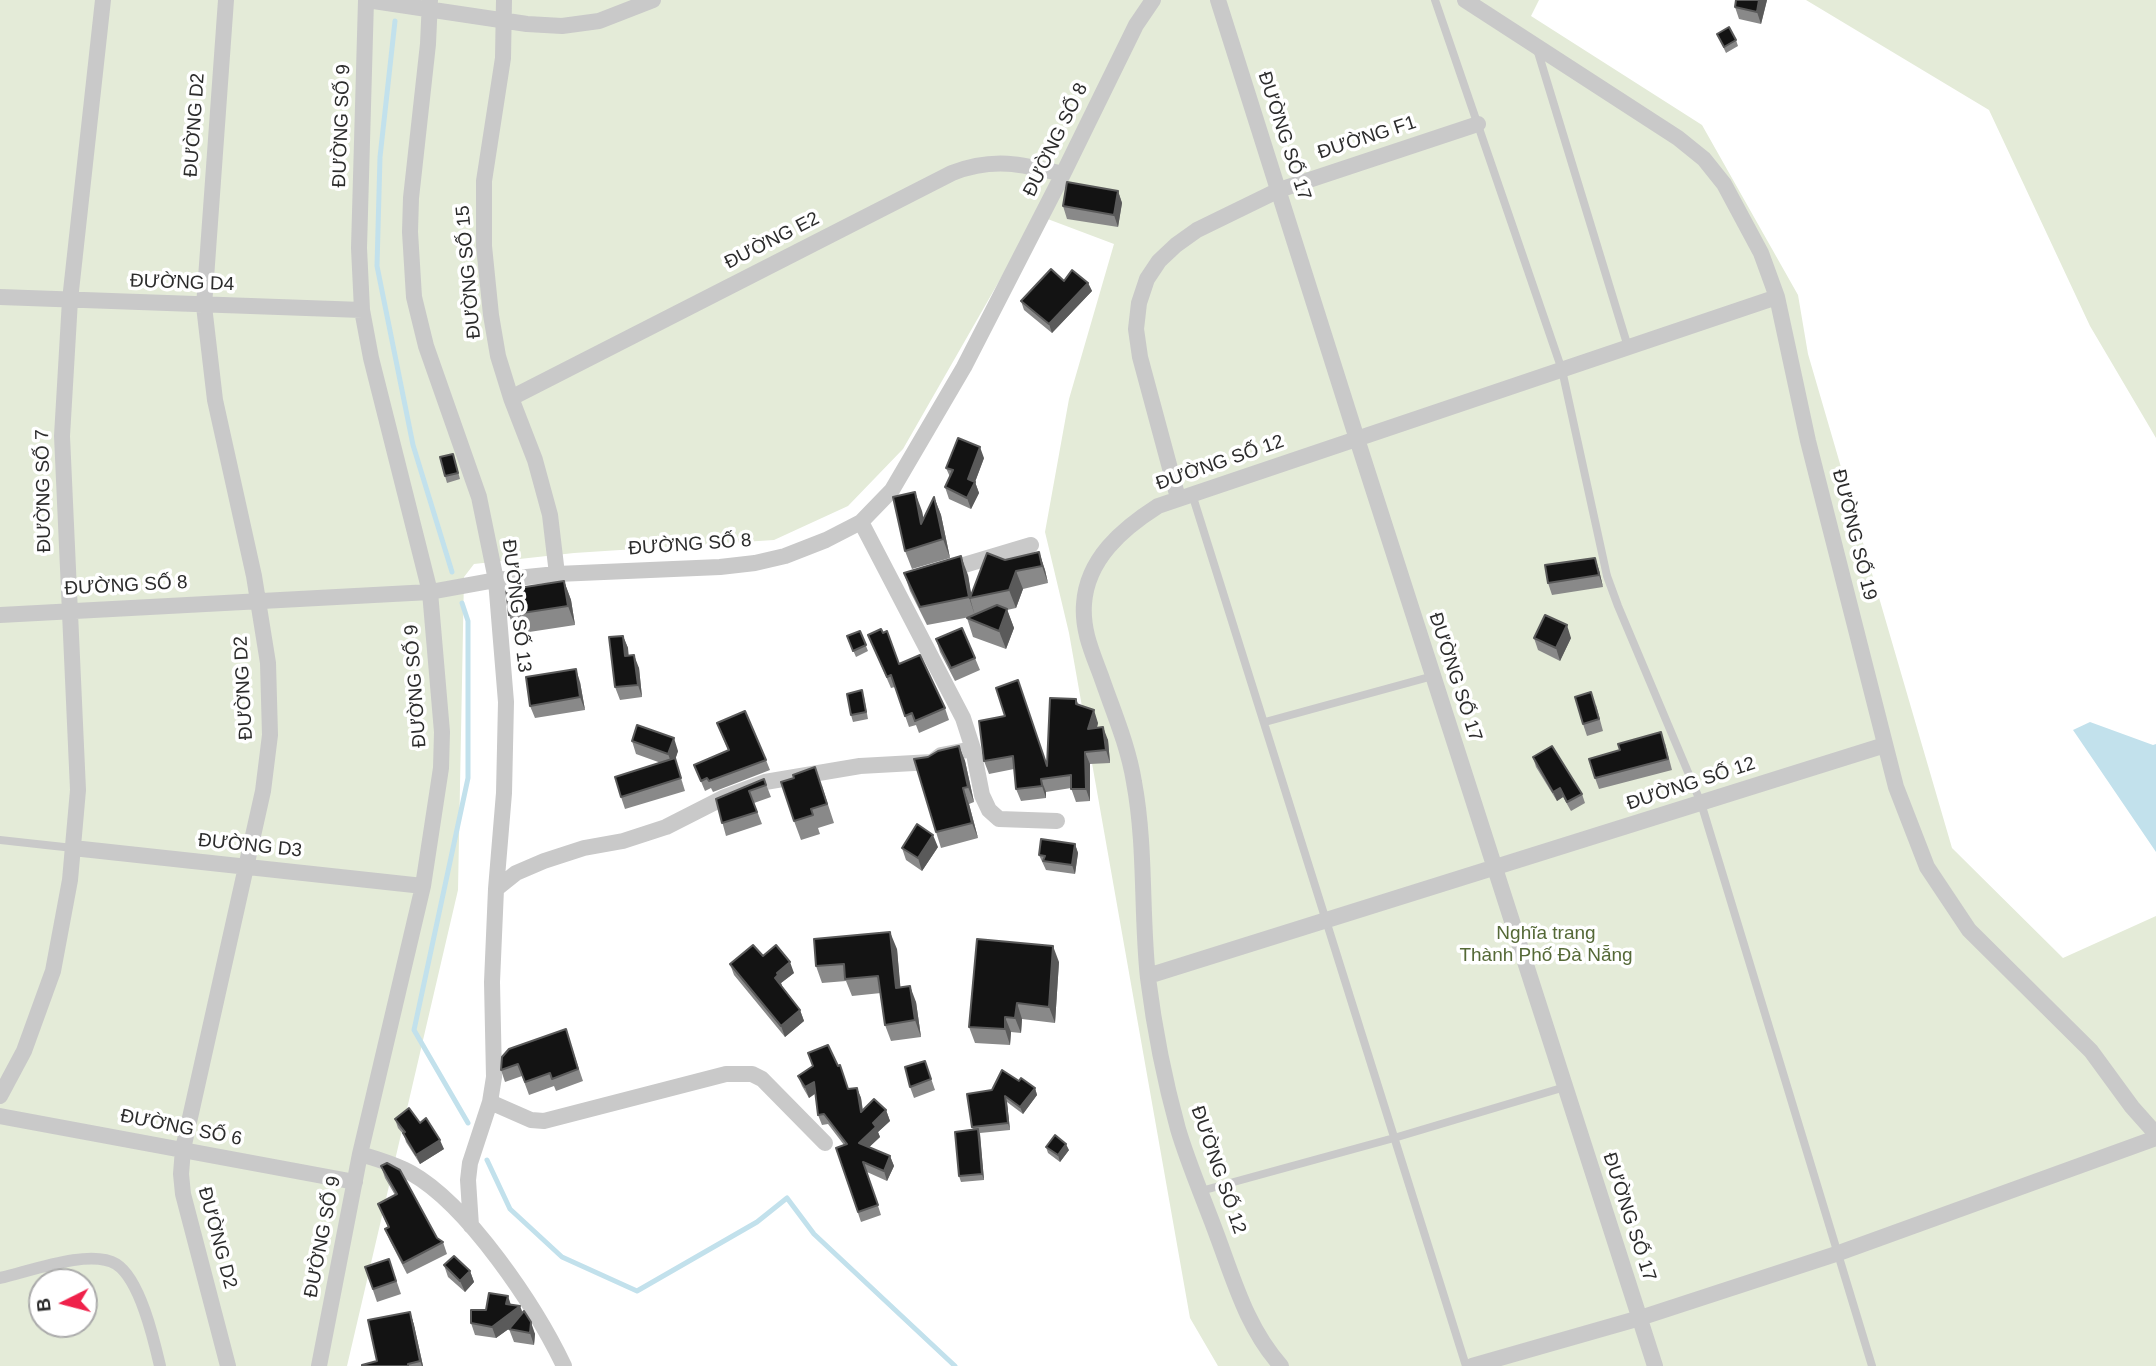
<!DOCTYPE html>
<html>
<head>
<meta charset="utf-8">
<style>
  body { margin:0 }
  #map { position:relative; width:2156px; height:1366px; overflow:hidden; background:#fff; font-family:Arial,sans-serif }
  canvas { display:block }
  .north { position:absolute; left:28px; top:1268px; width:70px; height:70px; box-sizing:border-box; background:#fff; border:2px solid #ababab; border-radius:50%; rotate:264deg; font-size:19px; font-weight:700; line-height:28px; text-align:center; color:#2c2c2c }
  .north::after { content:''; display:block; margin:auto; width:24px; height:32px; background:#ef214a; clip-path:polygon(50% 0,100% 100%,50% 72%,0 100%) }
</style>
</head>
<body>
<div id="map">
<canvas width="2156" height="1366"></canvas>
<div class="north">B</div>
</div>
<script>
const c = document.querySelector('canvas').getContext('2d');
c.lineJoin = 'round';
function fillPath(path, color) { c.fillStyle = color; c.fill(path, 'evenodd'); }
function strokePath(path, color, width, dash) { c.strokeStyle = color; c.lineWidth = width; c.lineCap = dash ? 'butt' : 'round'; c.setLineDash(dash || []); c.stroke(path); }
function label(font, color, halo, rows, align = 'center') {
  c.font = font + ' Arial,sans-serif'; c.lineWidth = 7; c.setLineDash([]); c.textBaseline = 'middle'; c.strokeStyle = halo; c.fillStyle = color; for (const [text, x, y, turn = 0] of rows) {
    c.save(); c.translate(x, y); c.rotate((+turn || 0) * Math.PI / 180); c.textAlign = isNaN(turn) ? turn : align; if (halo) c.strokeText(text, 0, 0); c.fillText(text, 0, 0); c.restore();
  }
}
fillPath(new Path2D(`
  M0,0H1539L1531,16L1702,125L1798,295L1808,354L1952,848L2063,958L2156,916V1366H1218L1190,1318L1069,633L1045,532L1069,399L1114,244L1037,215L903,449L848,506L774,540L574,553L474,564L464,577L458,890L347,1366H0ZM42,1282H84V1324H42Z
  M1806,0H2156V438L2090,326L1989,110Z`), '#e4ebd8');
fillPath(new Path2D(`
  M2090,722L2153,745L2156,744V852L2073,730Z`), '#c2e1ec');
strokePath(new Path2D(`
  M395,21L380,157L377,266L413,445L452,572
  M462,603L468,621V778L414,1030L468,1123
  M487,1160L510,1209L562,1257L637,1291L757,1222L787,1198L814,1234L955,1366`), '#c2e1ec', 5);
strokePath(new Path2D(`
  M1435,0L1562,370L1607,576L1618,606L1701,803L1872,1366
  M1537,49L1628,347
  M1192,494L1466,1366
  M1265,722L1433,676
  M0,840L73,848
  M1201,1191L1394,1138L1565,1087`), '#c9c9c9', 8);
strokePath(new Path2D(`
  M0,1278C28,1272 90,1248 116,1264C140,1279 154,1340 160,1366`), '#c9c9c9', 12);
strokePath(new Path2D(`
  M226,0L204,306L215,400L254,576L268,663L270,735L263,791L183,1149L181,1174L183,1194L228,1366
  M367,0L527,24L562,26L599,21L653,0
  M430,0L428,44L411,198L410,232L414,297L426,346L479,497L496,580L506,702L504,793L496,889L492,982L494,1077L490,1102L470,1163L468,1180L471,1226
  M504,0L503,58L484,181V246L491,315L498,356L511,398L535,460L550,515L557,574
  M1218,0L1357,439L1655,1366
  M1465,0L1678,138L1704,159L1724,184L1761,253L1777,297L1808,441L1896,787L1927,867L1969,930L2091,1051L2132,1107L2156,1134
  M0,297L362,310
  M511,398L952,173C993,157 1022,164 1063,174
  M1178,498L1140,357L1136,329L1139,303L1147,279L1159,261L1176,245L1197,230L1279,190L1478,124
  M861,522L963,718L973,749L982,795L989,810L999,819L1057,821
  M944,571L1031,545
  M0,615L430,592L496,580L557,574L720,567L755,563L785,556L826,540L861,522L892,490L964,367L1063,174L1136,25L1153,0
  M73,848L423,886
  M496,889L516,873L544,861L584,848L623,841L666,827L725,797L765,782L860,766L932,762L941,755L973,749
  M1148,976L1885,745
  M0,1096L24,1051L53,971L70,880L78,790L62,436L70,300L103,0
  M490,1102L531,1120L544,1121L726,1074H752L762,1079L825,1143
  M0,1116L355,1182
  M360,1154C377,1159 395,1164 411,1173C468,1205 536,1307 564,1366
  M319,1366L360,1154L423,886L441,768L442,732L430,592L371,358L362,310L359,248L366,0
  M1281,1366C1248,1329 1235,1284 1218,1238C1205,1202 1189,1166 1178,1129C1165,1082 1154,1026 1148,978C1141,913 1146,846 1134,782C1128,745 1113,711 1101,676C1092,652 1082,630 1084,604C1087,559 1122,529 1158,506L1777,297
  M1472,1366L1640,1318L1836,1254L2156,1138`), '#c9c9c9', 16);
fillPath(new Path2D(`
  M1736,0H1767L1761,24L1739,19L1735,7Z
  M1717,34L1736,40L1738,46L1726,53Z
  M1118,191L1122,203L1118,227L1067,219L1063,206Z
  M1064,281L1088,283L1092,291L1052,333L1024,310L1021,301Z
  M984,458L975,482L979,493L971,509L949,499L945,487L950,477L946,468Z
  M455,460L460,479L447,483L445,476Z
  M934,497L941,515L950,558L912,569L905,551L922,511L923,519Z
  M1039,552L1045,570L1048,583L1023,589L1016,608L1007,610L1014,628L1006,649L973,637L967,618L970,617L927,625L910,591L904,573L968,575L971,595L1005,560Z
  M1599,570L1603,587L1552,595L1548,583Z
  M564,581L571,600L575,625L516,634L509,615Z
  M860,631L868,651L856,657L847,636Z
  M868,635L945,708L949,720L919,733L916,725L909,727L895,687L891,688Z
  M623,636L628,648V656L639,668L642,697L620,700L615,687Z
  M1534,638H1571L1560,661L1538,650Z
  M936,639L975,658L980,670L955,681L940,652Z
  M580,682L585,710L535,718L530,706Z
  M864,697L868,719L853,722L851,715Z
  M1076,699L1079,705L1098,723L1097,728L1108,740L1110,763L1090,764V801L1076,802L1071,788L1046,792V798L1021,801L1016,789L1014,769L989,774L984,761L1005,716L1047,765Z
  M1596,705L1603,731L1587,736L1583,724Z
  M717,723L766,760L770,770L713,792L711,788L705,791L694,765L728,750Z
  M632,741L678,751L675,760L685,791L625,809L621,797L661,763L636,754Z
  M1665,743L1672,770L1599,789L1595,778Z
  M959,746L965,761L974,802L969,804L978,838L941,848L936,832L928,757Z
  M1533,757L1582,794L1585,803L1571,811L1563,797L1557,801L1536,767Z
  M794,778L822,786L834,823L818,828L820,834L801,840L794,821Z
  M764,779L771,797L754,803L762,824L726,836L716,799Z
  M1075,844L1078,853L1075,874L1046,870L1039,855Z
  M938,847L922,871L906,860L902,848Z
  M897,949L900,987L916,1002L921,1037L891,1041L885,1025L881,993L852,996L846,981L822,983L816,966Z
  M763,956L794,973L781,983L782,986L800,1010L804,1021L785,1037L734,975L730,964Z
  M1059,962L1055,1023L1022,1019L1021,1033L1011,1032L1010,1045L975,1043L969,1027Z
  M570,1042L583,1081L556,1091L554,1086L529,1095L522,1076L505,1082L501,1070Z
  M925,1061L935,1090L914,1098L910,1087Z
  M798,1076L848,1089L857,1088L861,1098L863,1110H886L890,1121L878,1132L880,1137L869,1147L890,1156L894,1166L887,1181L867,1172L881,1215L861,1222L836,1148L844,1145L828,1124L822,1125L818,1115L815,1094L809,1098L802,1086Z
  M1019,1081L1035,1088L1037,1095L1023,1114L1007,1102L1010,1130L980,1133L984,1180L961,1182L959,1176L973,1130L972,1127L992,1090Z
  M395,1119L444,1149L420,1164L406,1142L404,1135L398,1128Z
  M1046,1147L1069,1150L1060,1162L1048,1153Z
  M381,1166L437,1238L443,1242L447,1254L407,1274L390,1241L385,1229L388,1227L378,1204L395,1195L385,1178Z
  M389,1259L401,1294L377,1302L365,1267Z
  M444,1265L470,1271L474,1282L465,1292L448,1277Z
  M511,1304L520,1306L523,1313L535,1334L534,1345L514,1342L509,1329L510,1328L496,1338L475,1335L471,1323L486,1310Z
  M410,1312L414,1325L423,1366H362L377,1361Z`), '#898989');
fillPath(new Path2D(`
  M1759,0H1767L1761,24L1757,12Z
  M1118,191L1122,203L1118,227L1114,215Z
  M1088,283L1092,291L1052,333L1049,324Z
  M980,447L984,458L975,482L979,493L971,509L967,498L968,479Z
  M915,492L922,511L928,542L921,524Z
  M934,497L941,515L950,558L943,539Z
  M1039,552L1045,570L1048,583L1042,566Z
  M961,556L968,575L972,598H970L975,616L969,597Z
  M1595,558L1599,570L1603,587L1599,575Z
  M1016,571L1023,589L1016,608L1009,590Z
  M564,581L571,600L575,625L568,606Z
  M1007,609L1014,628L1006,649L999,631Z
  M1567,625L1571,638L1560,661L1556,648Z
  M623,636L628,648L630,669L625,656Z
  M634,655L639,668L642,697L638,685Z
  M576,669L580,682L585,710L580,697Z
  M1094,710L1098,723L1093,741L1088,729Z
  M1103,727L1108,740L1110,763L1106,750Z
  M674,738L678,751L675,760L685,791L681,778L673,767L668,754Z
  M959,746L965,761L974,802L968,787Z
  M1085,752L1090,764V801L1086,789Z
  M1041,779L1046,792V798L1042,786Z
  M963,788L969,804L978,838L972,823Z
  M1560,788L1563,797L1557,801L1553,792Z
  M933,835L938,847L922,871L918,858Z
  M1075,844L1078,853L1075,874L1072,865Z
  M890,932L897,949L902,1004L896,988Z
  M1053,946L1059,962L1055,1023L1049,1007Z
  M790,962L794,973L781,983L782,986L779,988L775,978L777,973Z
  M910,986L916,1002L921,1037L915,1020Z
  M1017,1003L1022,1019L1021,1033L1015,1018Z
  M800,1010L804,1021L785,1037L781,1026Z
  M1005,1017L1011,1032L1010,1045L1005,1029Z
  M814,1082L817,1092L809,1098L805,1087Z
  M857,1088L861,1098L864,1122L861,1112Z
  M1035,1088L1037,1095L1023,1114L1020,1107Z
  M1005,1096L1007,1102L1010,1130L1008,1123Z
  M886,1110L890,1121L878,1132L880,1137L863,1153L859,1143L873,1123Z
  M978,1129L980,1135L984,1180L982,1174Z
  M440,1140L444,1149L420,1164L416,1155Z
  M1066,1144L1069,1150L1060,1162L1058,1155Z
  M890,1156L894,1166L887,1181L884,1171Z
  M470,1271L474,1282L465,1292L460,1281Z
  M508,1296L512,1308L520,1306L524,1318L496,1338L492,1327L506,1304Z
  M410,1312L414,1325L423,1366H422L420,1361Z
  M531,1322L535,1334L534,1345L530,1333Z`), '#5a5a5a');
const building = new Path2D(`
  M1736,0H1759L1757,12L1735,7Z
  M1729,27L1736,40L1724,47L1717,34Z
  M1067,182L1118,191L1114,215L1063,206Z
  M1051,269L1064,281L1072,270L1088,283L1049,324L1021,301Z
  M958,438L980,447L968,479L975,482L967,498L945,487L953,470L946,468Z
  M453,454L458,473L445,476L440,457Z
  M915,492L921,524L934,497L943,539L905,551L893,497Z
  M1039,552L1042,566L1016,571L1009,590L970,598L987,553L1005,560Z
  M961,556L969,597L920,607L904,573Z
  M1595,558L1599,575L1548,583L1545,565Z
  M564,581L568,606L509,615L506,590Z
  M997,605L1007,609L999,631L967,618Z
  M1545,615L1567,625L1556,648L1534,638Z
  M962,628L975,658L951,668L936,639Z
  M881,629L883,633L887,631L899,664L920,655L945,708L915,721L912,713L905,716L891,675L887,677L868,635Z
  M860,631L866,645L853,651L847,636Z
  M623,636L625,656L634,655L638,685L615,687L609,637Z
  M576,669L580,697L530,706L526,677Z
  M1018,680L1047,766L1050,698L1076,699V704L1094,710L1088,729L1103,727L1106,750L1085,752L1086,789H1071V775L1041,779L1042,786L1016,789L1013,756L984,761L979,721L1005,716L996,688Z
  M862,690L866,712L851,715L847,694Z
  M1591,692L1599,719L1583,724L1575,697Z
  M745,711L766,760L709,781L707,778L701,781L694,765L729,750L717,723Z
  M637,725L674,738L668,754L632,741Z
  M1661,732L1668,759L1595,778L1589,759L1620,750L1618,744Z
  M959,746L968,787L963,788L972,823L936,832L914,759L928,757L938,751Z
  M1552,746L1582,794L1567,802L1560,788L1553,792L1533,757Z
  M675,758L681,778L621,797L615,777Z
  M815,767L827,804L811,809L813,815L794,821L781,782L794,778L793,775Z
  M764,779L766,785L749,791L757,812L722,823L716,799Z
  M917,824L933,835L918,858L902,848Z
  M1041,839L1075,844L1072,865L1043,861L1045,856L1039,855Z
  M890,932L896,988L910,986L915,1020L885,1025L878,976L845,979L844,964L816,966L814,939Z
  M977,939L1053,946L1049,1007L1017,1003L1015,1018L1005,1017V1029L969,1027Z
  M753,945L763,956L776,945L790,962L777,973L778,975L775,978L800,1010L781,1026L730,964Z
  M566,1029L578,1069L552,1079L550,1073L525,1082L518,1064L501,1070L502,1057L509,1049Z
  M828,1045L838,1066L840,1065L848,1089L857,1088L861,1112L874,1099L886,1110L873,1123L876,1127L859,1143L890,1156L884,1171L863,1162L878,1205L858,1212L836,1148L847,1144L824,1114L818,1115L814,1082L805,1087L798,1076L813,1066L808,1053Z
  M925,1061L931,1079L910,1087L905,1067Z
  M1002,1070L1019,1081L1021,1078L1035,1088L1020,1107L1005,1096L1008,1123L972,1127L967,1094L992,1090Z
  M409,1108L420,1123L426,1118L440,1140L416,1155L403,1133L405,1132L395,1119Z
  M978,1129L982,1174L959,1176L955,1132Z
  M1055,1135L1066,1144L1058,1155L1046,1147Z
  M387,1163L400,1170L437,1238L443,1242L403,1263L385,1229L389,1227L378,1204L397,1194L381,1166Z
  M454,1256L470,1271L460,1281L444,1265Z
  M389,1259L396,1281L373,1289L365,1267Z
  M489,1293L508,1296L506,1304L520,1306L492,1327L471,1323V1310H486Z
  M524,1311L531,1322L530,1333L509,1329Z
  M410,1312L420,1361L408,1364V1366H362V1365L377,1361L368,1320Z`);
fillPath(building, '#131313');
strokePath(building, '#5a5a5a', 2);
label('19px', '#2c2c2c', '#fff', [
  ["ĐƯỜNG D2",195,125,-86],
  ["ĐƯỜNG SỐ 9",342,126,-88],
  ["ĐƯỜNG SỐ 17",1284,136,72],
  ["ĐƯỜNG F1",1367,138,-18],
  ["ĐƯỜNG SỐ 8",1056,140,-64],
  ["ĐƯỜNG E2",772,241,-27],
  ["ĐƯỜNG SỐ 15",469,272,-95],
  ["ĐƯỜNG D4",182,283,2],
  ["ĐƯỜNG SỐ 12",1220,463,-19],
  ["ĐƯỜNG SỐ 7",44,491,-91],
  ["ĐƯỜNG SỐ 19",1854,535,76],
  ["ĐƯỜNG SỐ 8",690,545,-4],
  ["ĐƯỜNG SỐ 8",126,586,-3],
  ["ĐƯỜNG SỐ 13",516,606,83],
  ["ĐƯỜNG SỐ 17",1455,677,72],
  ["ĐƯỜNG SỐ 9",416,686,-94],
  ["ĐƯỜNG D2",244,688,-93],
  ["ĐƯỜNG SỐ 12",1691,784,-18],
  ["ĐƯỜNG D3",250,846,6],
  ["ĐƯỜNG SỐ 6",181,1128,11],
  ["ĐƯỜNG SỐ 12",1218,1170,71],
  ["ĐƯỜNG SỐ 17",1629,1217,72],
  ["ĐƯỜNG SỐ 9",323,1237,-79],
  ["ĐƯỜNG D2",217,1238,75]
]);
label('19px', '#556937', '#fff', [
  ["Nghĩa trang",1546,934],
  ["Thành Phố Đà Nẵng",1546,956]
]);
</script>
</body>
</html>
